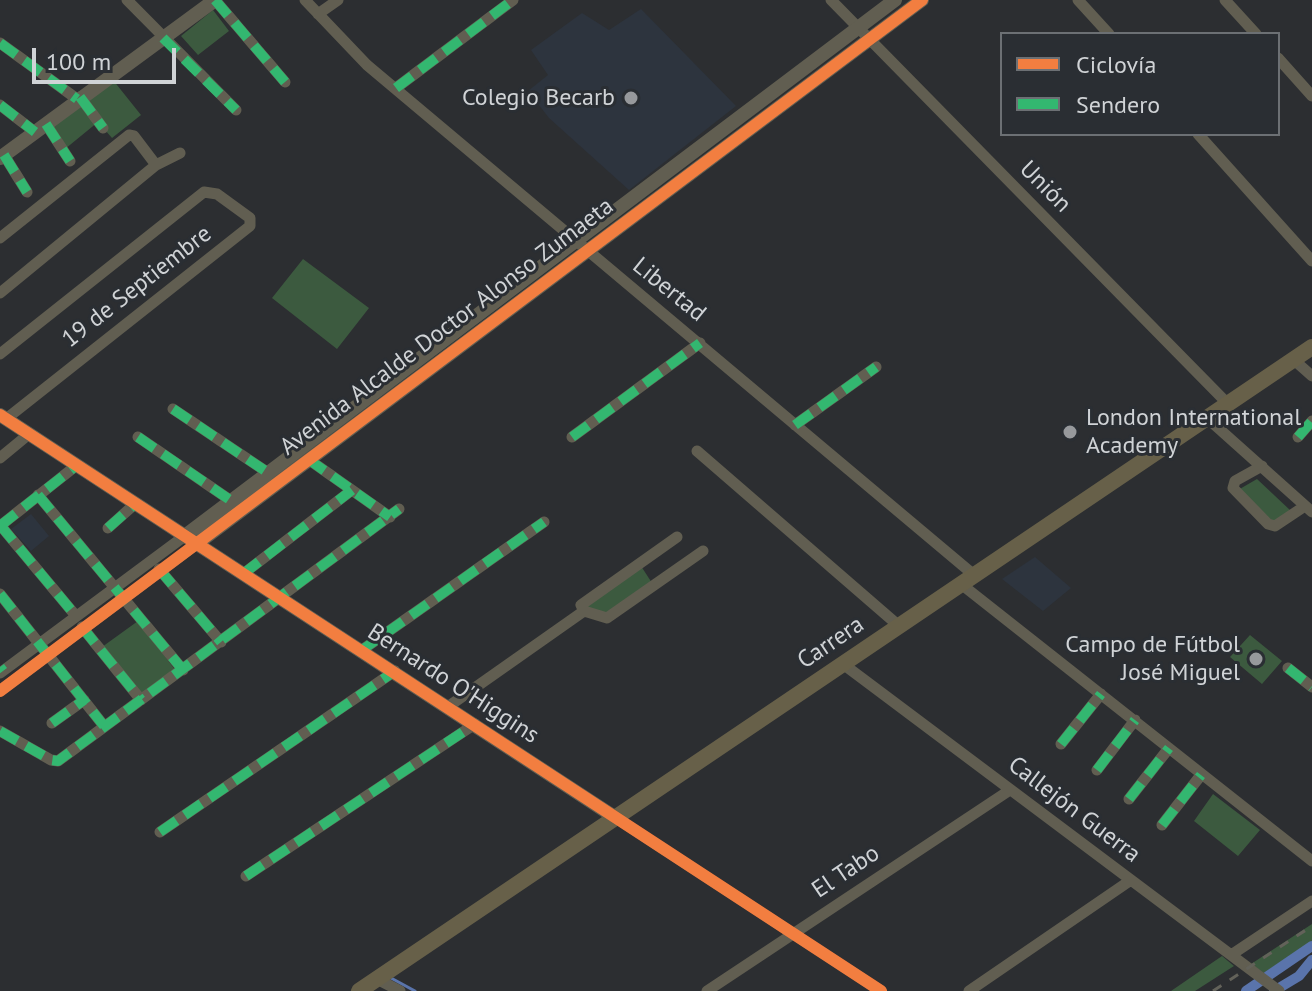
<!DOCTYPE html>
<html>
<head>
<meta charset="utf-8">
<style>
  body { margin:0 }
  #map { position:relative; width:1312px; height:991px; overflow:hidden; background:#2c2e31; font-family:"PT Sans",sans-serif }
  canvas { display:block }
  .legend { position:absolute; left:1000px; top:32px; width:280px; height:104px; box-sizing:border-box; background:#2a2e33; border:2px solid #6c7074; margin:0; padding:10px 14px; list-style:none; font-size:24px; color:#d0d3d6 }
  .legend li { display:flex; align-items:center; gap:16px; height:40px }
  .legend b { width:40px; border:2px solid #6c7074 }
  .scale { position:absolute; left:32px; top:48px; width:144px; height:36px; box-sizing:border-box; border:4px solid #d0d3d6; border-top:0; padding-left:10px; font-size:24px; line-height:28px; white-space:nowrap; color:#d0d3d6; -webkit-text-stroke:6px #2a2e33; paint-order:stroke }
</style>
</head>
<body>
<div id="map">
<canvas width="1312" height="991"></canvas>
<ul class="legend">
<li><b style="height:10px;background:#f27e40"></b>Ciclovía</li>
<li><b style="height:10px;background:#33b770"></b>Sendero</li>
</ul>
<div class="scale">100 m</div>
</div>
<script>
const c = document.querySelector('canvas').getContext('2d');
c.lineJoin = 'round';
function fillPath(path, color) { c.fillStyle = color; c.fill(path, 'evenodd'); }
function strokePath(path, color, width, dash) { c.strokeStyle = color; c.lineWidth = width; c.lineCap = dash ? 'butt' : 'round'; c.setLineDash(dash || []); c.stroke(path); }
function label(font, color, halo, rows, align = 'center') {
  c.font = font + ' "PT Sans",sans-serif'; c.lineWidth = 6; c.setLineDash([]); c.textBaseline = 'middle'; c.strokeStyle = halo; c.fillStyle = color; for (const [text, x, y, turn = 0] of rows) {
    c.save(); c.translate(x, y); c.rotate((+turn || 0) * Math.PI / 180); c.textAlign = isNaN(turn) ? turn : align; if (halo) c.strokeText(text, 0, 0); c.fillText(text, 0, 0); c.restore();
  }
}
fillPath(new Path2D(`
  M641,9L736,106L629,190L549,118L528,91L548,75L531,50L582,13L609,30Z
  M31,514L49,536L31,551L11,529Z
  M1035,557L1071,588L1043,611L1002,579Z`), '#2d343e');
fillPath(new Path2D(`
  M213,10L229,31L198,55L181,36Z
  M113,80L141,115L112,138L98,122L65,149L50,126Z
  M303,259L369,308L337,349L272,298Z
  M1257,479L1291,511L1273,524L1238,490Z
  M641,566L652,583L607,616L589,610L585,605Z
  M138,621L176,671L141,696L102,647Z
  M1250,635L1282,661L1262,684L1230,657Z
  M1213,794L1260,830L1238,856L1194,821Z
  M1312,924V941L1264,973L1251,964Z
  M1222,956L1234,966L1195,991H1171Z`), '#3c5a3f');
strokePath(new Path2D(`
  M391,978L415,991`), '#5a74ab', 3);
strokePath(new Path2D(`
  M1246,991L1312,946
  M1274,991L1299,976L1312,960`), '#5a74ab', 10);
strokePath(new Path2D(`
  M127,0L236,110
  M215,0L285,82
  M305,0L367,65L974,575
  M831,0L1228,404
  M1078,0L1109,34
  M1225,0L1256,34
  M318,14L338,0
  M0,43L77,99
  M1278,58L1312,96
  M396,88L513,0
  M80,97L103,128
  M0,105L35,132
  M46,124L70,161
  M1198,134L1312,261
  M4,155L27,192
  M0,238L129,135L134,136L156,165
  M0,293L156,165L180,153
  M0,354L204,192L217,194L250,218V226L6,419
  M1294,360L1312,376
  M173,409L267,472
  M1207,418L1312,512
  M795,425L876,367
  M138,437L230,500
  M572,437L700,343
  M1298,437L1312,421
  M697,451L899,626
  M0,458L29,434
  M308,459L390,517
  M1262,466L1235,481L1233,488L1268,524L1275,526L1305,506
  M38,495L183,670
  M0,525L76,616
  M0,526L77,465
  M108,528L136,503
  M159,569L221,642
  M243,574L352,490
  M961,584L1312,861
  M0,594L104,726
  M584,611L607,618L703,551
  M82,627L141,700
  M362,650L544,522
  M843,664L1279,991
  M1288,668L1312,687
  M0,673L186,535
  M0,691L198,543
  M449,706L584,611L581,605L677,537
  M52,723L84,700
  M0,731L51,760L58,761L399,509
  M1061,744L1101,694
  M1097,770L1135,720
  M1129,799L1169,748
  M616,818L881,991
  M1162,825L1201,775
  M160,832L395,671
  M246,876L475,724
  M1231,955L1312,901
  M377,979L400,991
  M707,991L1010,790
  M969,991L1131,880`), '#615e51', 11);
strokePath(new Path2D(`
  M0,158L215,0
  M0,415L616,818
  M186,535L895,0
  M198,543L922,0`), '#615e51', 14);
strokePath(new Path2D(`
  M359,991L1312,347`), '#676049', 16);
strokePath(new Path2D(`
  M1213,991L1312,926`), '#63625a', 3, [10, 10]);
strokePath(new Path2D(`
  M215,0L285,82
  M163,38L236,110
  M0,43L77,99
  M396,88L513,0
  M80,97L103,128
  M0,105L35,132
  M46,124L70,161
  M4,155L27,192
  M173,409L267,472
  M795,425L876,367
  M138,437L230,500
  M572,437L700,343
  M1298,437L1312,421
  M308,459L390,517
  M38,495L183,670
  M0,525L76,616
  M0,526L77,465
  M108,528L136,503
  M159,569L221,642
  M243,574L352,490
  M0,594L104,726
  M82,627L141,700
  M362,650L544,522
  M0,667L3,671
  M1288,668L1312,687
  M52,723L84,700
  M0,731L51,760L58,761L399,509
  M1061,744L1101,694
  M1097,770L1135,720
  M1129,799L1169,748
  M1162,825L1201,775
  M160,832L395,671
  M246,876L475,724`), '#33b770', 10, [20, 10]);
strokePath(new Path2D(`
  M0,415L881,991
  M0,691L922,0`), '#f27e40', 12);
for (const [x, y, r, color] of [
  [631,98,8,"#97999c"],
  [1070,432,8,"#97999c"],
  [1256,659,8,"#97999c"]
]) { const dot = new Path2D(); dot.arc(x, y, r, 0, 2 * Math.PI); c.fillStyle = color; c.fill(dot); strokePath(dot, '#2a2e33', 3); }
label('24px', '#d0d3d6', '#2a2e33', [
  ["Colegio Becarb",615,98],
  ["London International",1086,418,"left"],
  ["Academy",1086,446,"left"],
  ["Campo de Fútbol",1240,645],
  ["José Miguel",1240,673]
], 'right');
label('24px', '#d0d3d6', '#2a2e33', [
  ["Unión",1045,187,45],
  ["19 de Septiembre",137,287,-38],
  ["Libertad",669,290,39],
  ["Avenida Alcalde Doctor Alonso Zumaeta",447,327,-37],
  ["Carrera",831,643,-34],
  ["Bernardo O'Higgins",453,684,33],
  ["Callejón Guerra",1074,810,37],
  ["El Tabo",846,872,-34]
]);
</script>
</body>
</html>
